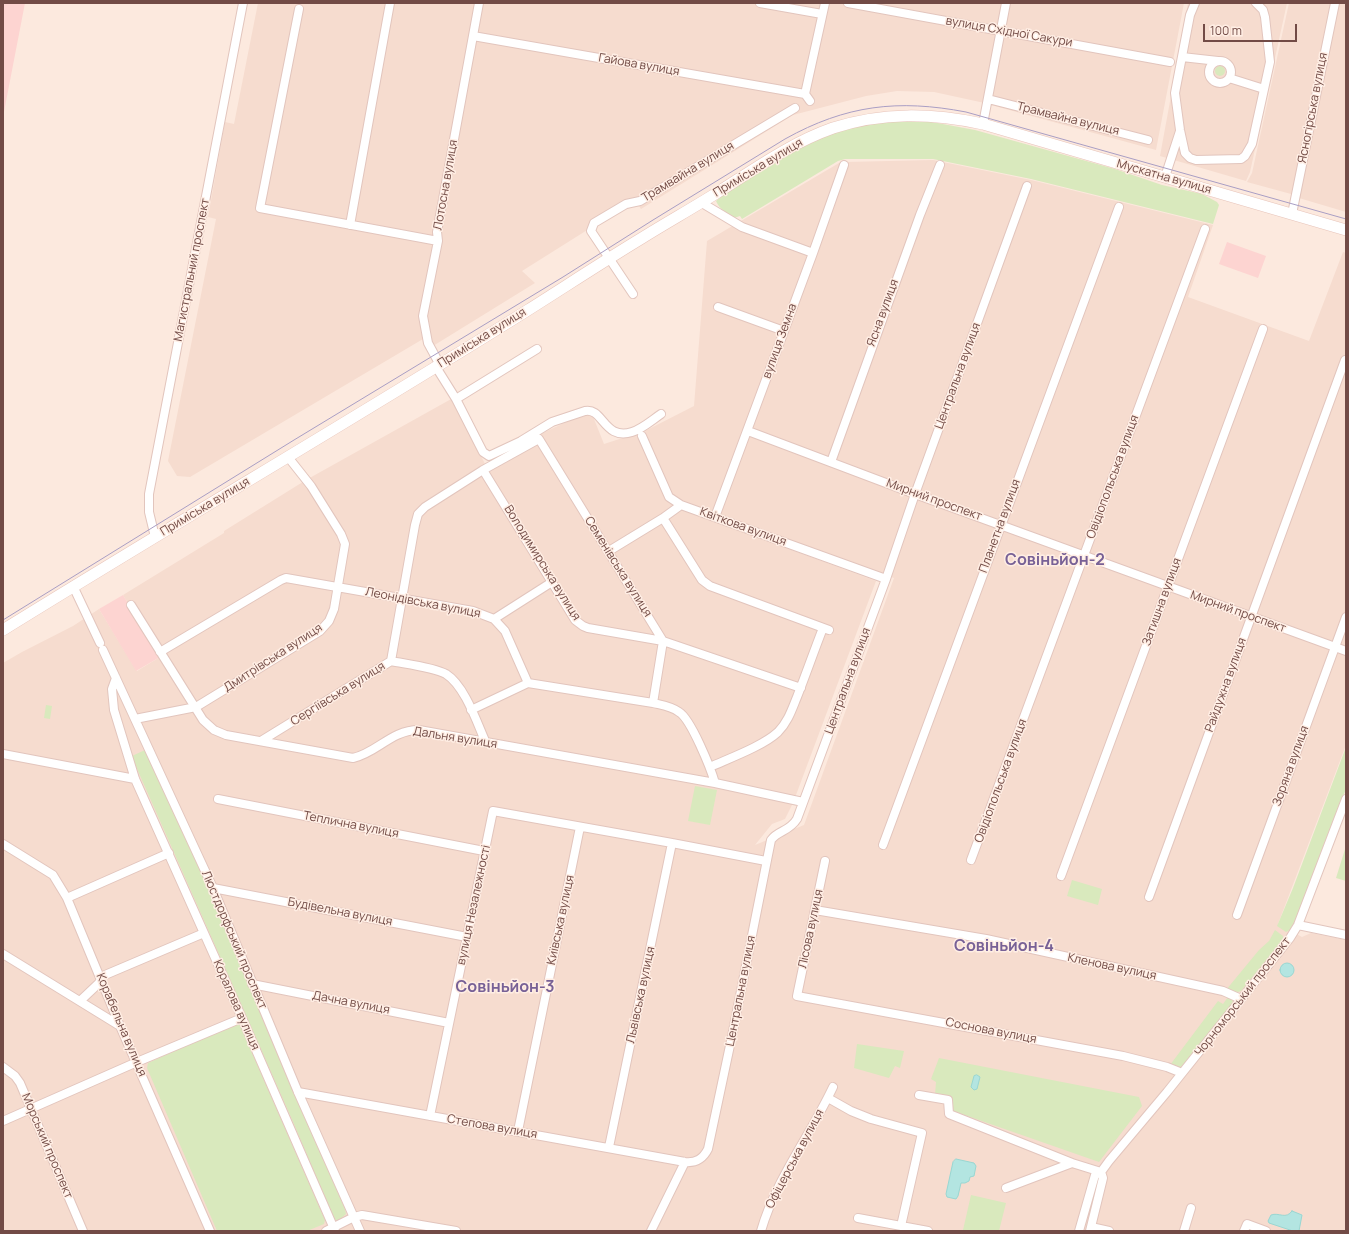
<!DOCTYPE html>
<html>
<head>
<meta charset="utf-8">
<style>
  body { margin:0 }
  #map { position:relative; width:1349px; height:1234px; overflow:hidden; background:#fce9de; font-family:Manrope,sans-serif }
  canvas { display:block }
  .frame { position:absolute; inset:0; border:4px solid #724b46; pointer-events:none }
  .scale { position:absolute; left:1203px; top:24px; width:94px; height:18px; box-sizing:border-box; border:2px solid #724b46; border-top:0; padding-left:5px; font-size:12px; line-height:14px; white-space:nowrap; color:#724b46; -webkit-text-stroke:3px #ffeee4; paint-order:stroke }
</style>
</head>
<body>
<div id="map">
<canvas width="1349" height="1234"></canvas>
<div class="frame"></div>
<div class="scale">100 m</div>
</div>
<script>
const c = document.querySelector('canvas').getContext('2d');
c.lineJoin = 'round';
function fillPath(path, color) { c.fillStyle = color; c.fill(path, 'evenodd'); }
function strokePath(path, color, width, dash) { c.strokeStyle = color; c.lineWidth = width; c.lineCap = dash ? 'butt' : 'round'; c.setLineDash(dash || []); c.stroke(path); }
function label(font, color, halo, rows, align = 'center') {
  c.font = font + ' Manrope,sans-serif'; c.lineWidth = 3; c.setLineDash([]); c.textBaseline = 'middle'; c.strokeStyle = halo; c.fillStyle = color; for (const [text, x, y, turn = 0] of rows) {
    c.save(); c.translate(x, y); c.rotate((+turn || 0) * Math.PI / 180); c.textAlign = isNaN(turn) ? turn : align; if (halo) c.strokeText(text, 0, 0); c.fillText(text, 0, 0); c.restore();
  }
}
fillPath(new Path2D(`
  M258,3H1184L1156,150L980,102L934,92L897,91L866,96L793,115L641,209L635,200L522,271L535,283L433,346L423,339L190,477L177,476L168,461L216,219L208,217L225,122L234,124Z
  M1188,3H1287L1250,172L1246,181L1160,156Z
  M1289,3H1346V212L1299,198L1291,194L1247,182L1252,173Z
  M933,160L1031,180L1213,225L1188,297L1309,341L1343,252L1346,253V745L1278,924L1302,937L1311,933L1346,940V1231H3V663L22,652L73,626L99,609L137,671L160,657L123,595L224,533V531L306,480L453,398L485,464L547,431L573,419L592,414L604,444L638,433L669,503L683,510L876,581L793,803L785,819L772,824L755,845L804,825L894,578L676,499L672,496L645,431L694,406L707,241L839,163L845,162Z`), '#f6dccf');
fillPath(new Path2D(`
  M3,3H25L3,117Z
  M1227,242L1266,256L1258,278L1219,264Z
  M123,595L160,657L136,671L99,609Z`), '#fdd4d1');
fillPath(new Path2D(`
  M1215 71a5 5 0 1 1 10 0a5 5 0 1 1-10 0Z
  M904,121L932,122L975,130L1115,169L1162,185L1202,194L1217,202L1219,205L1213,224L1031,179L933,159H845L838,161L742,219L740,216L734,218C728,214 719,209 716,201L724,194L803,146L837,130L878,123Z
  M46,705L52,706L50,719L44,718Z
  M1346,747V789L1296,920L1290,930L1286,932L1277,926L1293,888Z
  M145,750L195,857L282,1065L345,1209L346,1214L338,1221L334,1219L293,1122L134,762L132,756Z
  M695,786L717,790L710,825L688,821Z
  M1346,846V881L1336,878Z
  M1072,880L1102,889L1098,905L1067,896Z
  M1275,930L1283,936V940L1241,991L1238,992L1226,990L1259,950L1269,941Z
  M1228,997L1232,999L1233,1002L1184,1066L1176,1068L1170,1065L1218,1001L1223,1004Z
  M234,1024L240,1025L325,1220L324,1224L307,1231H217L147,1068L148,1063Z
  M857,1044L904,1051L900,1068L895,1066L889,1078L854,1068Z
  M939,1058L1139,1097L1142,1106L1099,1162L953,1111L949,1096L935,1095L936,1082L931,1079Z
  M971,1195L1006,1203L999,1231L963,1230Z`), '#d9e9bd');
const water = new Path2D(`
  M1280 970a7 7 0 1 1 14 0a7 7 0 1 1-14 0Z
  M977,1075L980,1077L977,1089L974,1090L971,1087L974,1076Z
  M956,1159L974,1163L976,1166L974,1176L970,1177L969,1181L965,1183H961L958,1196L956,1199L947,1197L946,1194L953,1162Z
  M1292,1211L1302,1215L1299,1231H1293L1269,1223L1268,1221L1271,1215C1279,1212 1286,1220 1292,1211Z`);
fillPath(water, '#b3e5e1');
strokePath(water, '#99d7d2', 1);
const street = new Path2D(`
  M760,3L822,14
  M848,3L1170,62
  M1195,3L1190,15L1175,93L1180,130L1185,153L1190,158L1196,160L1241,159L1245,156L1252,144L1270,62L1265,17L1263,10L1256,3
  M299,9L260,208L438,241
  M473,36L805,94
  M1182,57L1218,61
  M1209 72a11 11 0 1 1 22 0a11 11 0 1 1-22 0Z
  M1229,78L1264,89
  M988,99L1148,140
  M810,101L805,94L825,3
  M983,124L1006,3
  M1165,177L1180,131
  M702,203L742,227L813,253
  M1292,214L1335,3
  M350,225L390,3
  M633,294L591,231L594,223L626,204L640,201L795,108
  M718,307L784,331
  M440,365L428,343L423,316L438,241L437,232L479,3
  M436,367L456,399L483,452L489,456L521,441L552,422L585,411C603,407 604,441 632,432C642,429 652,420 661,414
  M456,399L537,349
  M748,431L915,494L1346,651
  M642,436L669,497L681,505
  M831,462L920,215L940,165
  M483,470L575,620L583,626L588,628L663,641L801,688
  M715,517L813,253L844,165
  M663,518L702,580L710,586L829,630
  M155,537L149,512V494L243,3
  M609,551L663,518L681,505L886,579
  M73,586L100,643
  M131,605L203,720L214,730L226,735L353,758C377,753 391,730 419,730L715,783L803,802
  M494,619L552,582
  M103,650L213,888L298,1092L360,1231
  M160,652L281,580L286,578L473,611L494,619L505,631L528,683L653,703C661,705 671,706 679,712C691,719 711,769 715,783
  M391,661C406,664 433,667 446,674C465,686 477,723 486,743
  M116,678L112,689L114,710L135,779L242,1018L335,1231
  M471,710L528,683
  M135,719L196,707L320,631L329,621L334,609L345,544L341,534L311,486L288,457
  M261,741L391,661L415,525L418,514L425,507L483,470L539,439L663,641L653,703
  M3,754L135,779
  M710,767C730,758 763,746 778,732C788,722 792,709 797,697C806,674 814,651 823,628
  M218,799L484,851
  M3,844L53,875L67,898L120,1026L210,1231
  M883,845L1119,207
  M971,860L1205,229
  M825,861L797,996L1123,1056L1167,1067L1182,1073
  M1061,876L1263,329
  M213,888L467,937
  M1149,897L1345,360
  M67,898L169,853
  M815,910L986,939L1223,991L1241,999
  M1237,915L1346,617
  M1298,925L1346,935
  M3,954L120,1026
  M252,984L449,1023
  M80,1001L98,984L105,975L204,933
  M3,1067L15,1076L20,1083L83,1231
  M298,1092L685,1162C696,1163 703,1159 708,1149L732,1036L771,840C778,830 789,832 797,819L886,579L915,494L1027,186
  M919,1095L948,1100L949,1114L1072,1163
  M828,1098L851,1111L871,1119L922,1133L901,1226
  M430,1116L493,811L672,843L766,861
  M3,1121L137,1062L242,1018
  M518,1131L580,827
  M609,1147L672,843
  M1006,1188L1072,1163L1101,1172
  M858,1218L928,1231
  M1091,1227L1109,1231
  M326,1231L354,1217L362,1215L456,1231
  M651,1231L685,1162
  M761,1231C776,1179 810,1136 833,1087
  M1079,1231L1095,1175L1101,1172L1109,1161L1167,1092L1290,938L1298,925L1346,799
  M1090,1231L1103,1178L1101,1172
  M1184,1231L1191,1208
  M1244,1231L1247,1224L1266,1231`);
const secondary = new Path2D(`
  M3,630C177,522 354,419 528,310C566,286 604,261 642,238C666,223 691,209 715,194C752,171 790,143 833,128C883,112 931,113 983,124L1346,230`);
strokePath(street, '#e2c5bd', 10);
strokePath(secondary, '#e7c4ba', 12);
strokePath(street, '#fff', 8);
strokePath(secondary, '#fff', 11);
strokePath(new Path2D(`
  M3,620L294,440L563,277L653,220L785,139C846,105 898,99 966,112L1346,219`), '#a99ec4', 1);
label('12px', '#724b46', '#ffeee4', [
  ["вулиця Східної Сакури",1009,32,10],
  ["Гайова вулиця",639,65,10],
  ["Ясногірська вулиця",1313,108,-79],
  ["Трамвайна вулиця",1068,119,14],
  ["Приміська вулиця",758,168,-31],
  ["Трамвайна вулиця",688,172,-31],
  ["Мускатна вулиця",1164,177,16],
  ["Лотосна вулиця",446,185,-80],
  ["Магистральний проспект",192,270,-79],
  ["Ясна вулиця",883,313,-70],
  ["Приміська вулиця",482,338,-32],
  ["вулиця Земна",780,341,-70],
  ["Центральна вулиця",958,376,-70],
  ["Овідіопольська вулиця",1113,477,-70],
  ["Мирний проспект",934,500,20],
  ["Приміська вулиця",205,507,-31],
  ["Планетна вулиця",1000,526,-70],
  ["Квіткова вулиця",743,527,20],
  ["Володимирська вулиця",542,563,58],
  ["Семенівська вулиця",618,567,58],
  ["Затишна вулиця",1162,602,-70],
  ["Леонідівська вулиця",423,603,11],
  ["Мирний проспект",1238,612,20],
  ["Дмитрівська вулиця",273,658,-33],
  ["Центральна вулиця",848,681,-70],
  ["Райдужна вулиця",1226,685,-70],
  ["Сергіївська вулиця",338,694,-32],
  ["Дальня вулиця",455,738,9],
  ["Зоряна вулиця",1291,766,-70],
  ["Овідіопольська вулиця",1001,781,-70],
  ["Теплична вулиця",351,825,11],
  ["вулиця Незалежності",474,905,-78],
  ["Будівельна вулиця",340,912,11],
  ["Київська вулиця",561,920,-78],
  ["Лісова вулиця",811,929,-78],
  ["Люстдорфський проспект",234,940,67],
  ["Кленова вулиця",1112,967,12],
  ["Центральна вулиця",741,991,-79],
  ["Львівська вулиця",641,995,-78],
  ["Чорноморський проспект",1243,997,-52],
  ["Дачна вулиця",351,1003,11],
  ["Коралова вулиця",236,1005,66],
  ["Корабельна вулиця",121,1025,67],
  ["Соснова вулиця",991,1031,11],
  ["Степова вулиця",492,1127,10],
  ["Морський проспект",47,1146,67],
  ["Офіцерська вулиця",795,1159,-62]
]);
label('bold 16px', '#786196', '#ffeee4', [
  ["Совіньйон-2",1055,561],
  ["Совіньйон-4",1004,947],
  ["Совіньйон-3",505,988]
]);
</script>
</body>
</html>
